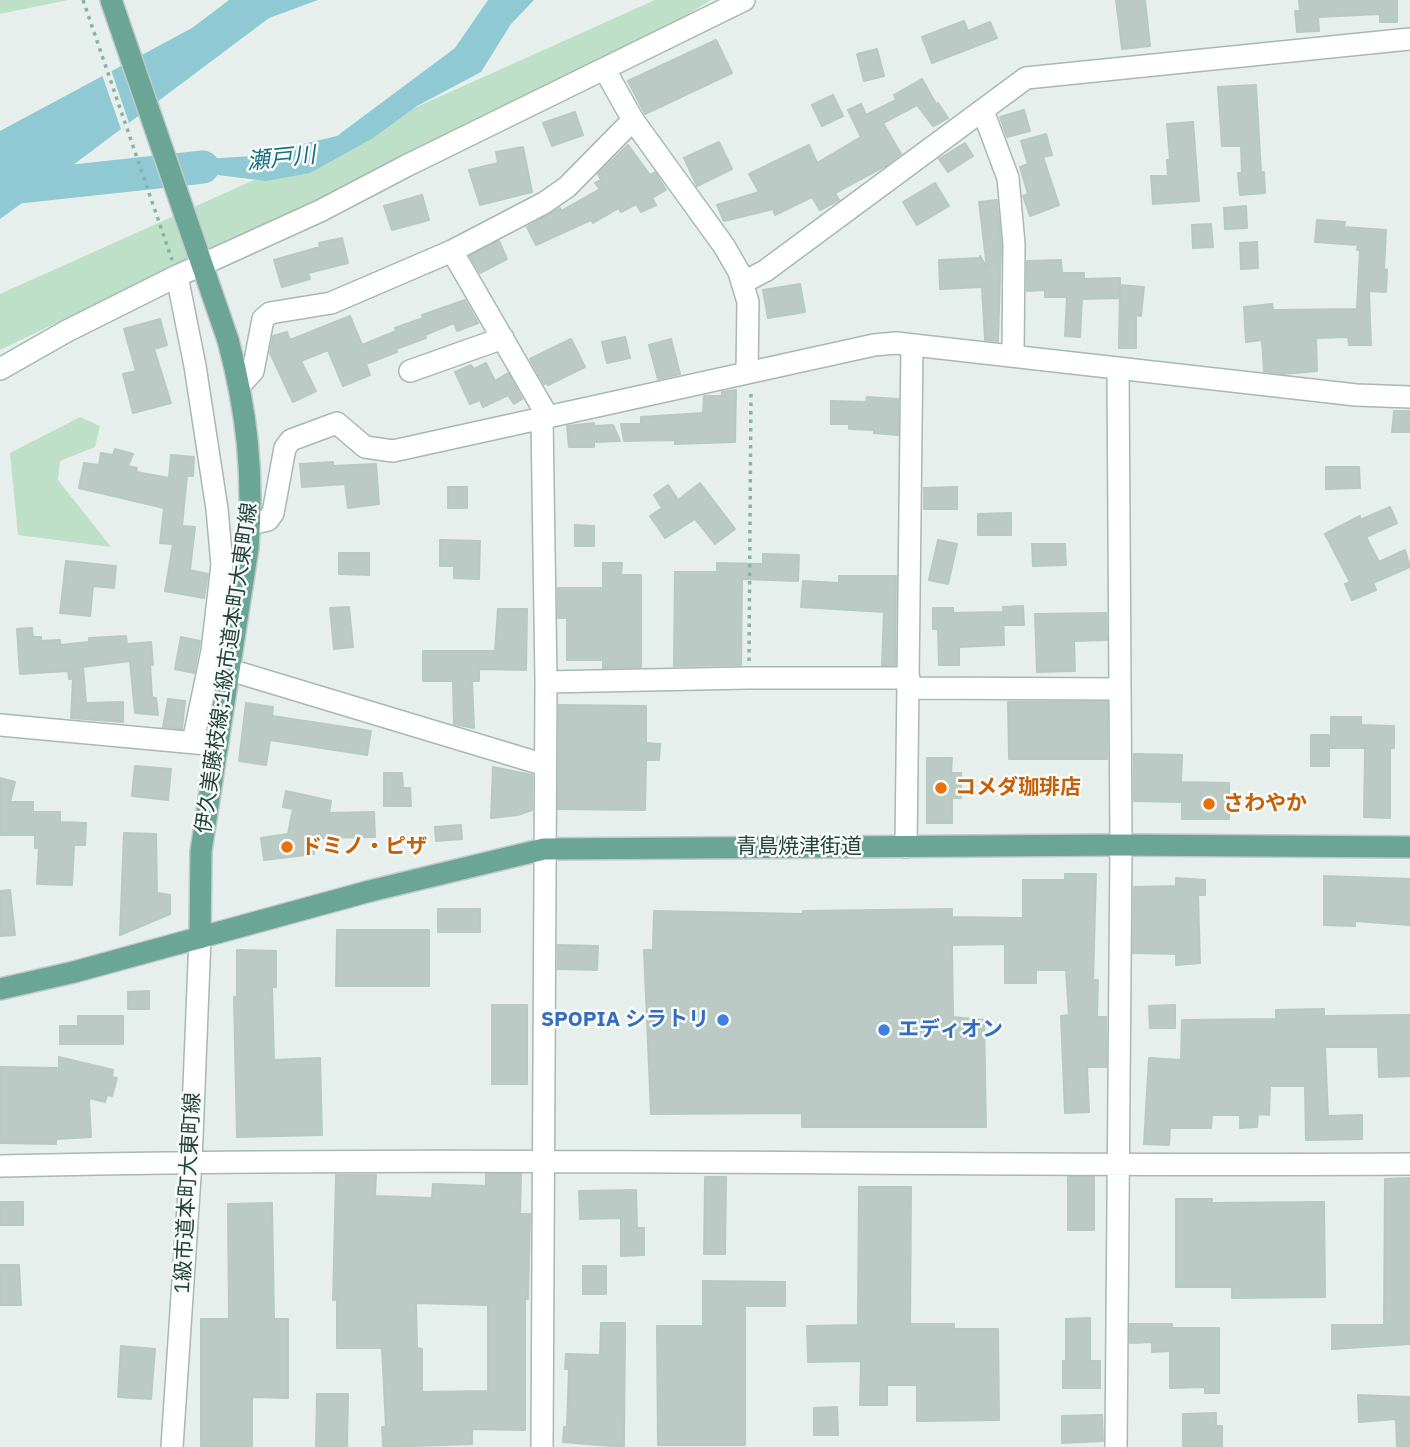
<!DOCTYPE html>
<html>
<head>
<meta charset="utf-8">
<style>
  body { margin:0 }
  canvas { display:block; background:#e6efeb }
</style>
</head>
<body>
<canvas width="1410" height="1447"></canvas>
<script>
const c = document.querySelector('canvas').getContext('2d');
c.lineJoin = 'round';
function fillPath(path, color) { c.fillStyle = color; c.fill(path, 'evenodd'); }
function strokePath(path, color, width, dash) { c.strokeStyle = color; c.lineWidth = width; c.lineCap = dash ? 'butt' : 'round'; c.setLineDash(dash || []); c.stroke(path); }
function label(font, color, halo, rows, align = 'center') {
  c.font = font + ' "IBM Plex Sans","Noto Sans JP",sans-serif'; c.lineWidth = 5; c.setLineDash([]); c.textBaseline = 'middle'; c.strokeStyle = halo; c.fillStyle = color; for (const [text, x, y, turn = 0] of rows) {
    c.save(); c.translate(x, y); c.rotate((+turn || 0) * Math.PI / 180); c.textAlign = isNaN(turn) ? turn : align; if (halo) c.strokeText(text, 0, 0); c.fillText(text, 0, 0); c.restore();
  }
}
fillPath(new Path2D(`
  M0,0H68L0,14Z
  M655,0H711L621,55L406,166L118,293L0,350V294Z
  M80,417L100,426L95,447L60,461L58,480L111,547L18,535L10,453Z`), '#bfe0c8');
fillPath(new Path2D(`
  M229,0H318L269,18L65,171L117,164L122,176L33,195L0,219V131L192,28Z
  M488,0H534L511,24L481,72L417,106L373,138L310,173L266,181L178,170L174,161L252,156L337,136L455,48Z`), '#8ec9d4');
fillPath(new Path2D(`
  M110,67L130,126L122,132L101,72Z`), '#e6efeb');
strokePath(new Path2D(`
  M0,189L203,167`), '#8ec9d4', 33);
const building = new Path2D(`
  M1116,0H1145L1150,46L1122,49Z
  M1299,0H1397V22H1380V14L1318,17L1319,31L1297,32L1295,11H1300Z
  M964,21L968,31L990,22L997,38L932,63L922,37Z
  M716,40L732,73L645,114L628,81Z
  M877,49L884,76L864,81L857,54Z
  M922,79L936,104L938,103L948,118L933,126L917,105L883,123L901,154L885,166L835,193L839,200L820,210L812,197L775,215L773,209L724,221L717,205L759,192L749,174L809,145L817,163L861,137L848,110L861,104L866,115L896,100L894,95Z
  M1256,85L1261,172H1264L1265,193L1240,195L1238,173H1242L1241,146H1222L1218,87Z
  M833,95L843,116L822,126L812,105Z
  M1024,110L1030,131L1007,137L1000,117Z
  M575,112L583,135L552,146L543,123Z
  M1193,122L1199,201L1153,204L1151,176H1168L1167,160H1170L1167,124Z
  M1046,134L1052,155L1043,157L1059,205L1030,216L1023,196L1028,194L1020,167L1028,164L1021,141Z
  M719,142L732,169L697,186L684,158Z
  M965,143L973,156L948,172L939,159Z
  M628,145L650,175L655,172L666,190L652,198L656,205L641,212L636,204L621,212L619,208L593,223L591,220L536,245L527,227L560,208L561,211L600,189L595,183L601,180L598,174Z
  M523,147L532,192L480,205L469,170L498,163L496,152Z
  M935,183L949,206L917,225L903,202Z
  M422,195L429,220L392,230L384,206Z
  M997,200L1001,245L998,341L985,340L982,287L940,289L939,260L980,258V256L987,268L979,202Z
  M1246,206L1247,228L1225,229L1224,208Z
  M1317,220L1345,222L1344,227L1386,230L1384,269L1387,270L1386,292L1369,291L1371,345H1349L1348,337L1316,338L1317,371L1283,374L1264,371L1262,340L1246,342L1244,307L1272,304L1273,310L1357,309L1360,250H1357L1358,245L1315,242Z
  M1211,224L1213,247L1193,248L1192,225Z
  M342,238L348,263L308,273L310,279L282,287L274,260L320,247L319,243Z
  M499,241L507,259L480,273L470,256Z
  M1257,242L1258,268L1241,269L1240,243Z
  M1061,260L1062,273H1084V279L1120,278V285L1144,287L1141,316L1136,315V348H1119L1120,286L1119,298L1082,299L1080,337L1065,336L1067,297H1045V290L1027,291V261Z
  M800,284L805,312L768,318L763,290Z
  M465,300L478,323L457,331L454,323L425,335L426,338L396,349L397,352L366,364L370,375L343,386L328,350L301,361L316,391L293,402L270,353L273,336L287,332L290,340L350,316L362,345L396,331L395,328L423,318L422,315Z
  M160,319L167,345L154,349L171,403L133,413L123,374L136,371L124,329Z
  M625,337L630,358L607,363L602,342Z
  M571,339L585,367L548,385L547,383L544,384L530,359Z
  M671,339L680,374L658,379L649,345Z
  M486,363L495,381L508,373L522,399L514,404L508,395L483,407L480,400L470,404L455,372L471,365L474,369Z
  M736,390L735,442L675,444V440L624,441L621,424H641V417L703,413L704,396H722V392Z
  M867,397L898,399V435L874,433V430L849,429V424H831V401L866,402Z
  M1394,411H1410V432H1392Z
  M594,423V426L613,425L620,441L594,442V447H569L567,426Z
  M115,449L133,454L128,466L137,468L136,472L169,478L171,455L194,457L193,476H187L182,526L195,527L190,570L208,574L204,598L165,591L173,544L160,543L164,508L79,488L84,463L99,465L101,453L113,455Z
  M333,462V466L376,464L379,504L348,508L345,484L302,487L300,464Z
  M1326,467H1359L1360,488L1326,489Z
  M700,483L735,529L715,544L695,519L665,538L650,516L662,508L654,495L668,485L678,500Z
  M448,487H467V508H448Z
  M957,487V509H924V488Z
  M1390,507L1397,523L1366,537L1379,562L1405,550L1410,567L1373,583L1376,590L1352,600L1345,584L1350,582L1325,534L1360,516V520Z
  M1011,513V535H978V514Z
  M575,525L594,526V546H575Z
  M440,540L480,541L479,579L454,578V566H440Z
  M938,540L957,544L948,584L929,580Z
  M1032,544H1065L1066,565L1033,566Z
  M339,553H369V575L339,574Z
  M763,554L799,555L798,581L742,579L741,665L674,666L675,572H717V563L763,564Z
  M66,561L116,566L114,588L93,586L90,616L60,613Z
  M603,563H622L621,575H641V667L603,668V660H567V618H558V588H603Z
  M839,576H896L895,665H882L884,612L801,607L803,581L839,583Z
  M1023,606L1024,625H1004L1003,607Z
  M349,607L353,647L334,649L330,608Z
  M933,608H953V613L1003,612L1004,645L959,647V665H939L938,629H933Z
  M498,609H527L526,670L479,669V681H472L474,728L454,724L453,681H423V651H495Z
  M1106,613L1107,640L1074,641L1075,671L1037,672L1035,614Z
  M32,628L33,637H41V641L60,640V645L89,642V638L126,636L127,644L151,642L153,665L150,664L152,697L156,698L158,715L135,713L130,661L83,667L86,703L123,702V722L71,718L73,679H69L68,671L20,674L17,629Z
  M181,637L200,641L194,673L175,669Z
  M168,699L185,701L182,729L163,727Z
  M1008,702H1107V759H1009Z
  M246,703L273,707L272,716L371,731L367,755L270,740L266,765L239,761Z
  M559,705L646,706V743L660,744L659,760H646L645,810L558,809Z
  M1331,717H1361V725L1394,726V748H1390V818L1364,817L1365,748H1331Z
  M1311,735H1329V766H1311Z
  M1134,754L1182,755L1181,782L1229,783V819H1182V802L1134,801Z
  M927,758H952L951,773H961V798H952V823H927Z
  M135,766L171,769L168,800L132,796Z
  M493,767L532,775V810L518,815L491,818Z
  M384,773H402L403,788H410L411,806H384Z
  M0,778L15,782L10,802H33V812H60V822L86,823L85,845H74L72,885L37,884L39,847L35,848V835H0Z
  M286,791L331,801L329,813L374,812L375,837L312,838L314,854L264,860L261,838L288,834L293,809L283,807Z
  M461,825L462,839L436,841L435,827Z
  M124,833L156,834L157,893L170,895V914L120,935Z
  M1065,874H1096L1093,980H1098L1097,1017H1106V1067H1087L1089,1112L1065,1113L1061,1016L1069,1015L1066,970H1036V983H1005V944L952,945L953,1017L984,1020L986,1127H802V1113L651,1114L644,950H653L654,911L803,914V911L952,909V917L1023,918V880H1065Z
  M1324,876L1410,879V925L1355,921V926L1324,925Z
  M1176,878L1205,880V895H1198L1200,963L1176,965V954L1133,953L1134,887L1176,886Z
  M10,890L15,935L0,936V891Z
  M438,909H480V932H438Z
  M337,930H429V986H336Z
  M558,945L598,946L597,970L558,969Z
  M237,950L276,951V987H272L274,1060L320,1058L322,1135L237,1137L234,997H237Z
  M149,991V1009H128V992Z
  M492,1005H527V1084H492Z
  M1175,1005V1028H1150L1149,1006Z
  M1324,1009V1016L1410,1015V1076L1379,1077L1378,1047H1325L1328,1116L1362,1115V1139L1306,1140L1305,1086H1270L1269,1115L1258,1114L1257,1127L1240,1128V1115H1212L1211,1128H1170L1169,1145L1144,1144L1149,1058L1181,1060L1182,1020L1276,1019V1010Z
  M78,1016H123V1044H60V1026H78Z
  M59,1057L113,1070L112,1077L117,1078L112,1096L107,1095L105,1102L89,1098L91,1137L56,1139V1144L0,1143V1067L59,1068Z
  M486,1174H521L520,1214H530L528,1299H525V1430L472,1429V1444L383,1447L382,1427H386L382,1348H337V1300H333L336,1175H376L375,1196L432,1198L433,1184L486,1186ZM416,1303L488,1305V1391L422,1392V1349L417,1348Z
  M705,1177H726L725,1254H704Z
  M1068,1177H1094V1230H1068Z
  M1410,1178V1344L1332,1349V1325H1384L1385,1179Z
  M859,1187H911L910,1324H954V1329H998L999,1420L917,1421V1385H887V1405H860L861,1361L808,1362L807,1326L858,1325Z
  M636,1190L637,1228H644V1255L621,1256V1218L580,1219L579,1191Z
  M1176,1199H1212V1203L1324,1202L1325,1297L1232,1298V1287H1176Z
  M0,1202H23V1225H0Z
  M272,1203L274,1319H288V1398L252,1397V1447H201V1319H229L228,1204Z
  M0,1265H19L21,1305H0Z
  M583,1266H606V1294H583Z
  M703,1281L785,1282V1306H745V1445H658L657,1326H703Z
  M1090,1318V1361H1100V1388H1063V1361H1066V1319Z
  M601,1323H625L624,1447L563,1442L564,1427H567L569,1369H565L566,1354L600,1355Z
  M1130,1324H1172V1328H1219V1393H1205V1387L1170,1388V1351L1152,1352V1342L1130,1343Z
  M121,1346L155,1349L151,1399L118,1397Z
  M317,1394H348L347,1447H316Z
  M1358,1395L1410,1397V1447H1397L1396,1419L1359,1422Z
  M837,1407L838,1435H814V1408Z
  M1216,1413V1426H1222V1447H1183V1414Z
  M1102,1415L1103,1441L1062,1443V1416Z`);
fillPath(building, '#bbcac4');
strokePath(building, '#b8c9c2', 2);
const minor = new Path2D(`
  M605,70L633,120L724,246L739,272L748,302L747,373
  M983,111L1008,178L1014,244L1013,356
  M452,251L548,417
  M177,276L195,366L217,509L222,565L212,651L193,742
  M742,283L765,271L1026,78L1410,39
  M0,369L67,331L177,276L320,211L406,166L744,0
  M410,371L503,338
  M240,385L253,371L263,319L270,313L331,303L452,251L544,203L567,187L633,120
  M250,524L268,520L273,513L285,448L291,440L337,423L365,447L393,451L874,345L896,343L1356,395L1410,397
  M230,670L545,765
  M546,682L748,678H909
  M909,688L1120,689
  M0,725L207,744
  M906,847L912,345
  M0,1166C470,1155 940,1167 1410,1164
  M172,1447L191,1161L200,938
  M542,1447L546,682L542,418
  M1116,1447L1121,845L1118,368`);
const major = new Path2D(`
  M111,0L228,340C247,412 254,474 248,548L201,851L200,938
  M0,989L74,972L370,891L544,849L1121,845L1410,847`);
strokePath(minor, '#a8b8b2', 24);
strokePath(major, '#c2cac8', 24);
strokePath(new Path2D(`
  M83,0L172,260
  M749,661L751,392`), '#86b3a5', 3.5, [3.5, 5]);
strokePath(minor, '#fff', 21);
strokePath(major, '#6aa596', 21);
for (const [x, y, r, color] of [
  [941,788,7,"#e8710a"],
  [1209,804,7,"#e8710a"],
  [287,847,7,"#e8710a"],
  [723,1020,7,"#3f7fe0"],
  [884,1030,7,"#3f7fe0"]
]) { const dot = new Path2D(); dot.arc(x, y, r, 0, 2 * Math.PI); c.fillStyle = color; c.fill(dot); strokePath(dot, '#f7fbf9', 2.5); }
label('21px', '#24423a', '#f7fbf9', [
  ["伊久美藤枝線;1級市道本町大東町線",227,668,-82],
  ["青島焼津街道",799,847],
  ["1級市道本町大東町線",188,1193,-87]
]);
label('bold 21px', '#c56008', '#f7fbf9', [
  ["コメダ珈琲店",955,788],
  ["さわやか",1223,804],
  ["ドミノ・ピザ",301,847]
], 'left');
label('bold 21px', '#366cbe', '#f7fbf9', [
  ["SPOPIA シラトリ",709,1020],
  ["エディオン",898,1030,"left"]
], 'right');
label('italic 23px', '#1c6f80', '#f7fbf9', [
  ["瀬戸川",281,159,-6]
]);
</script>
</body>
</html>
